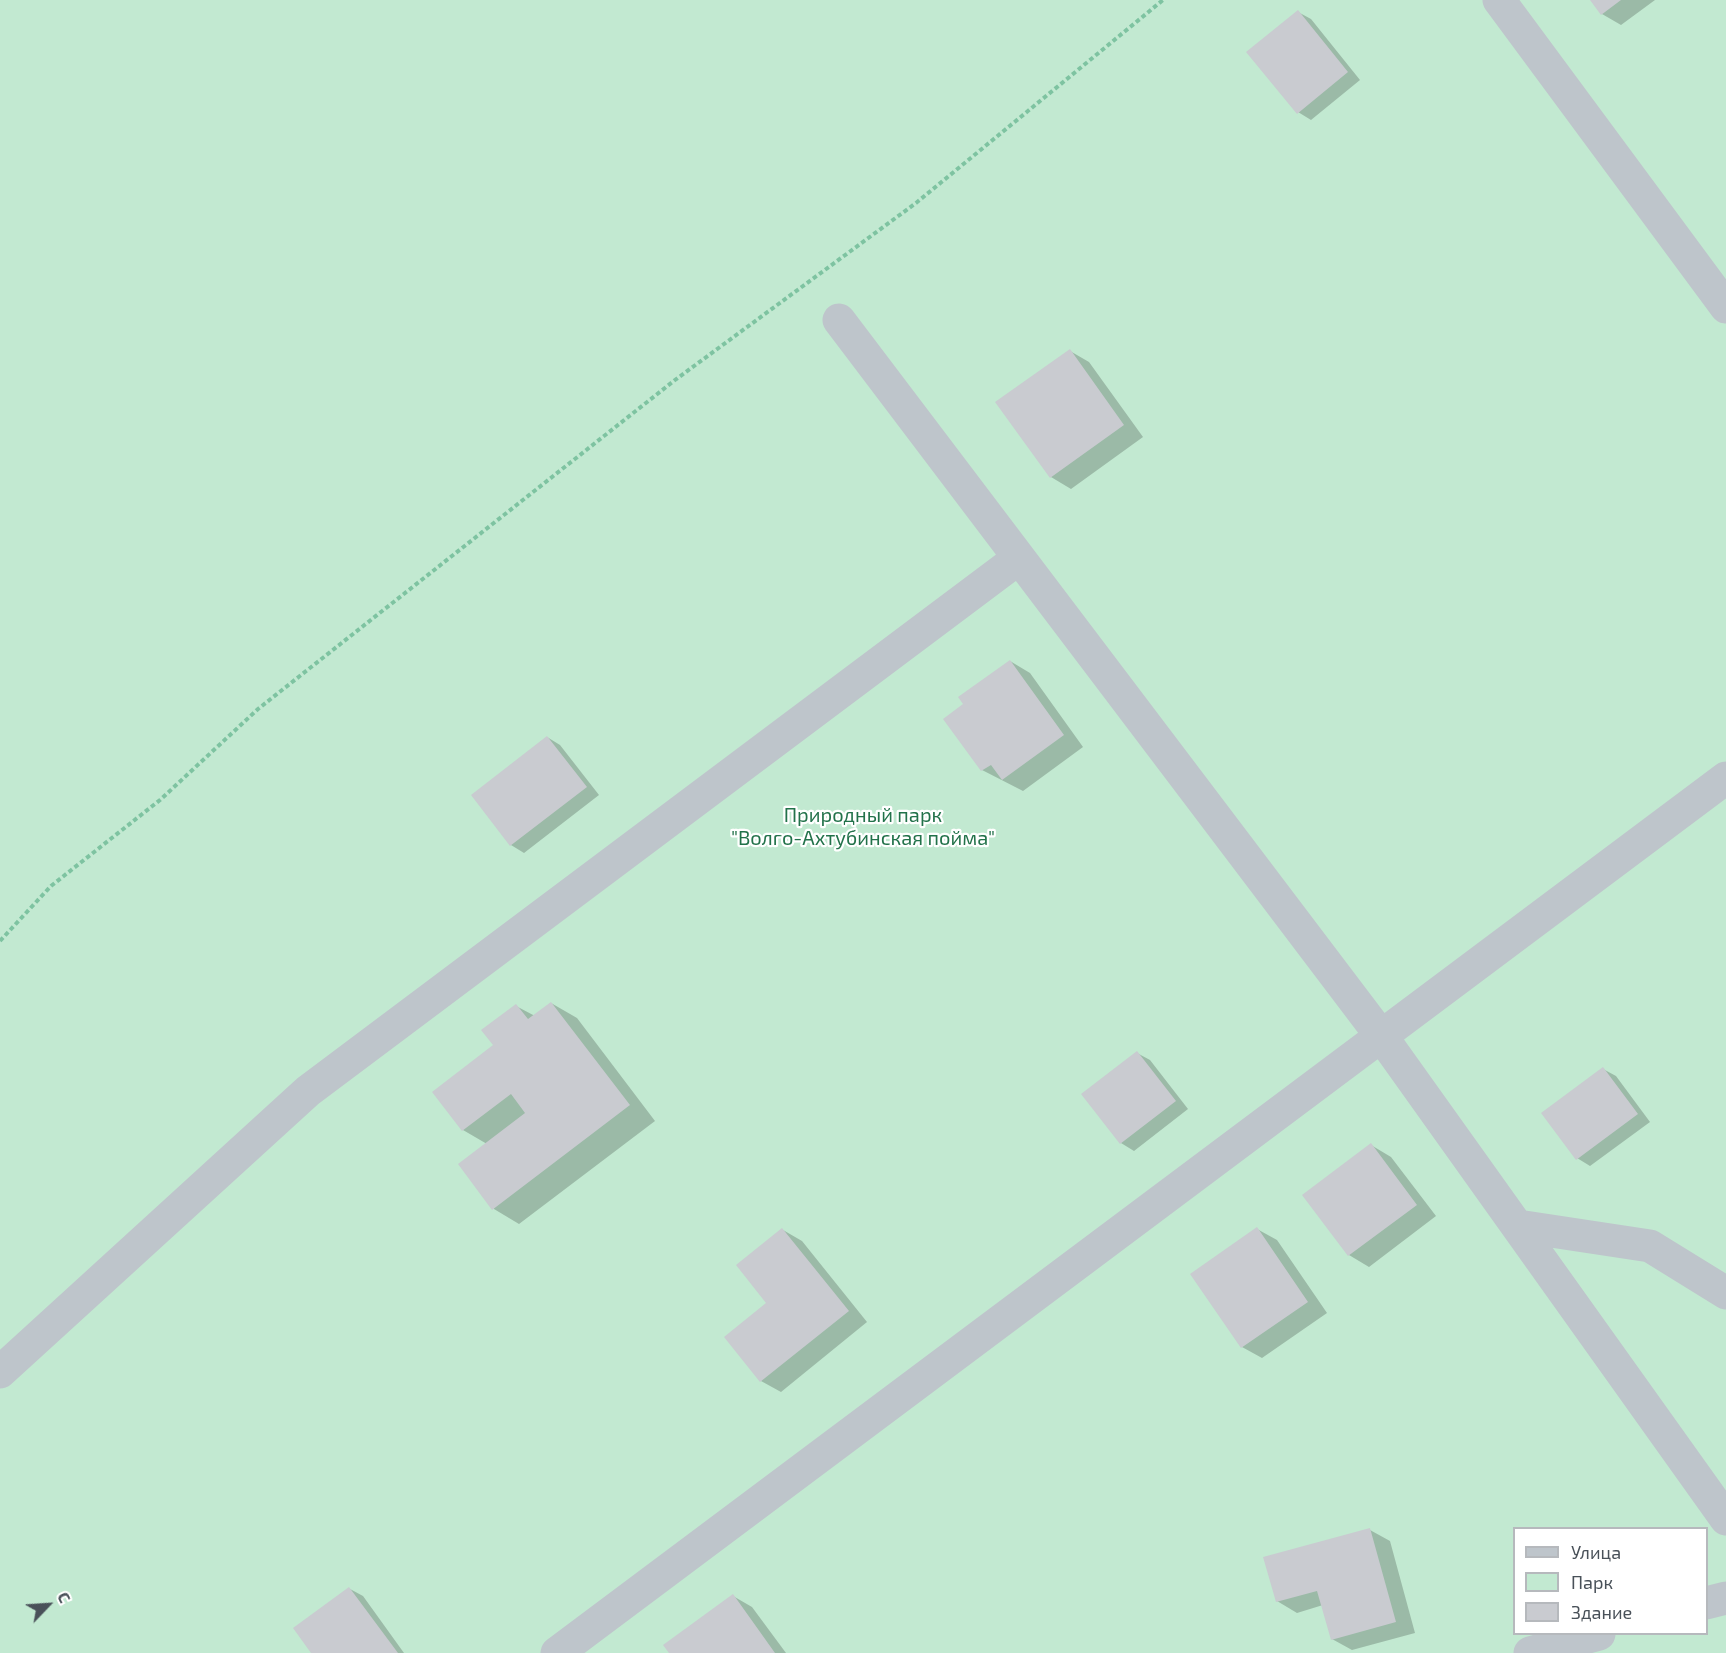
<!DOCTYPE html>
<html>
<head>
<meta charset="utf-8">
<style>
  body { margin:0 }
  #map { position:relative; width:1726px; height:1653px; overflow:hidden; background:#f0eeee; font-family:"Exo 2",sans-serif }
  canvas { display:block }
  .legend { position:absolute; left:1513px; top:1527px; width:195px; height:108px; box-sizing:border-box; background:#fff; border:2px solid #b6b9bd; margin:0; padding:8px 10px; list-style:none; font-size:18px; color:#495159 }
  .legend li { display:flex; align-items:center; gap:12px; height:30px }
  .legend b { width:30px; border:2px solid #b6b9bd }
  .north { position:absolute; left:18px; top:1575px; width:60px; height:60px; -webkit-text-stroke:4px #fff; paint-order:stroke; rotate:65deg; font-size:16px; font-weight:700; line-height:24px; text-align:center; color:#495159 }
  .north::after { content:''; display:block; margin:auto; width:21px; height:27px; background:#495159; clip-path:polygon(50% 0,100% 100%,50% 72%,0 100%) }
</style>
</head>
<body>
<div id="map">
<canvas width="1726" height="1653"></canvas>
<ul class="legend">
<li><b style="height:8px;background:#bec5cb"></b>Улица</li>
<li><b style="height:16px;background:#c2e9d1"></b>Парк</li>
<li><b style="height:16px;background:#c9cbd0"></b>Здание</li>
</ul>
<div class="north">С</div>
</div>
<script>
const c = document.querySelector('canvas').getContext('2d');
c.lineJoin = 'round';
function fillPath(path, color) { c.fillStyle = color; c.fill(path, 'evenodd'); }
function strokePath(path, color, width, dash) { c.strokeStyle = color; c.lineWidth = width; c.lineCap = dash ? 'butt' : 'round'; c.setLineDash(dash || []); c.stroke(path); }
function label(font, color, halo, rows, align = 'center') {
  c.font = font + ' "Exo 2",sans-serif'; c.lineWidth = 4.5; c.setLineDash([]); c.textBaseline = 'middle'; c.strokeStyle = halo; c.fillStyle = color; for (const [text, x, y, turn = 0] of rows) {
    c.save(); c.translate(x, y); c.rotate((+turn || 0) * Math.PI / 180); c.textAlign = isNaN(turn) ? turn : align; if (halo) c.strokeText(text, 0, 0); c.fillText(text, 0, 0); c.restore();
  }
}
fillPath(new Path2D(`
  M0,0H1726V1653H0ZM1514,1528H1706V1634H1514Z`), '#c2e9d1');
fillPath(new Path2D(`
  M1592,0H1655L1621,25L1602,14Z
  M1298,12L1311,19L1360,80L1311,120L1298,112Z
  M1070,351L1089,362L1143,437L1071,489L1051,477Z
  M1010,661L1030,673L1083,747L1023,791L982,770L966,704Z
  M547,737L560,745L599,795L524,853L511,845L473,795Z
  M551,1003L577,1018L655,1121L519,1224L494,1209L487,1144L463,1130L434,1092L495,1046L516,1006L535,1016Z
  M1137,1053L1150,1060L1188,1109L1134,1151L1121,1143Z
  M1603,1069L1616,1076L1650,1122L1590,1166L1577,1158Z
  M1371,1145L1391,1157L1436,1216L1369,1267L1349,1255L1304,1195Z
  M1257,1229L1277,1240L1327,1313L1262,1358L1242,1347Z
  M783,1230L802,1241L867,1322L781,1392L761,1381L768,1303Z
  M1370,1530L1390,1541L1415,1633L1352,1650L1332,1639L1323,1605L1297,1613L1277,1601Z
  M350,1589L363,1596L404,1653H313Z
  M733,1596L752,1607L786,1653H671Z`), '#0003');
fillPath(new Path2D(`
  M1590,0H1621L1601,15Z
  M1298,10L1348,72L1297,114L1246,52Z
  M1070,349L1124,425L1050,478L995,402Z
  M1010,660L1064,735L1002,780L991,765L981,771L943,719L963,704L958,697Z
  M547,736L587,787L510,846L471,795Z
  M551,1002L630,1105L492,1210L458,1164L525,1113L511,1094L462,1131L432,1092L493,1045L481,1030L516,1004L528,1019Z
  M1137,1051L1176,1101L1120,1144L1081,1094Z
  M1603,1067L1638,1114L1576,1160L1541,1113Z
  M1371,1143L1417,1205L1348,1256L1302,1195Z
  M1257,1227L1308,1302L1241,1348L1190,1274Z
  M782,1228L849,1311L760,1382L724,1337L766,1303L736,1265Z
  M1370,1528L1396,1622L1331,1640L1317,1591L1276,1602L1263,1557Z
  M349,1587L398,1653H311L293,1628Z
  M733,1594L775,1653H669L663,1645Z`), '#c9cbd0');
strokePath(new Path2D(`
  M0,941L51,886L160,800L258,709L675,380L916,203L1163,0`), '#7ec3a1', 4, [4.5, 3]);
strokePath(new Path2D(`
  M1499,0L1726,307
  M839,320L1382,1037L1726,1519
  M1518,1226L1650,1246L1726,1293
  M0,1372L308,1091L1019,558
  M1706,1603L1726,1598
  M557,1653L1726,778
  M1530,1653L1599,1634`), '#bec5cb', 33);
label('20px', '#22724a', '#fff', [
  ["Природный парк",863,815],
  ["\"Волго-Ахтубинская пойма\"",863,838]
]);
</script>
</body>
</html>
